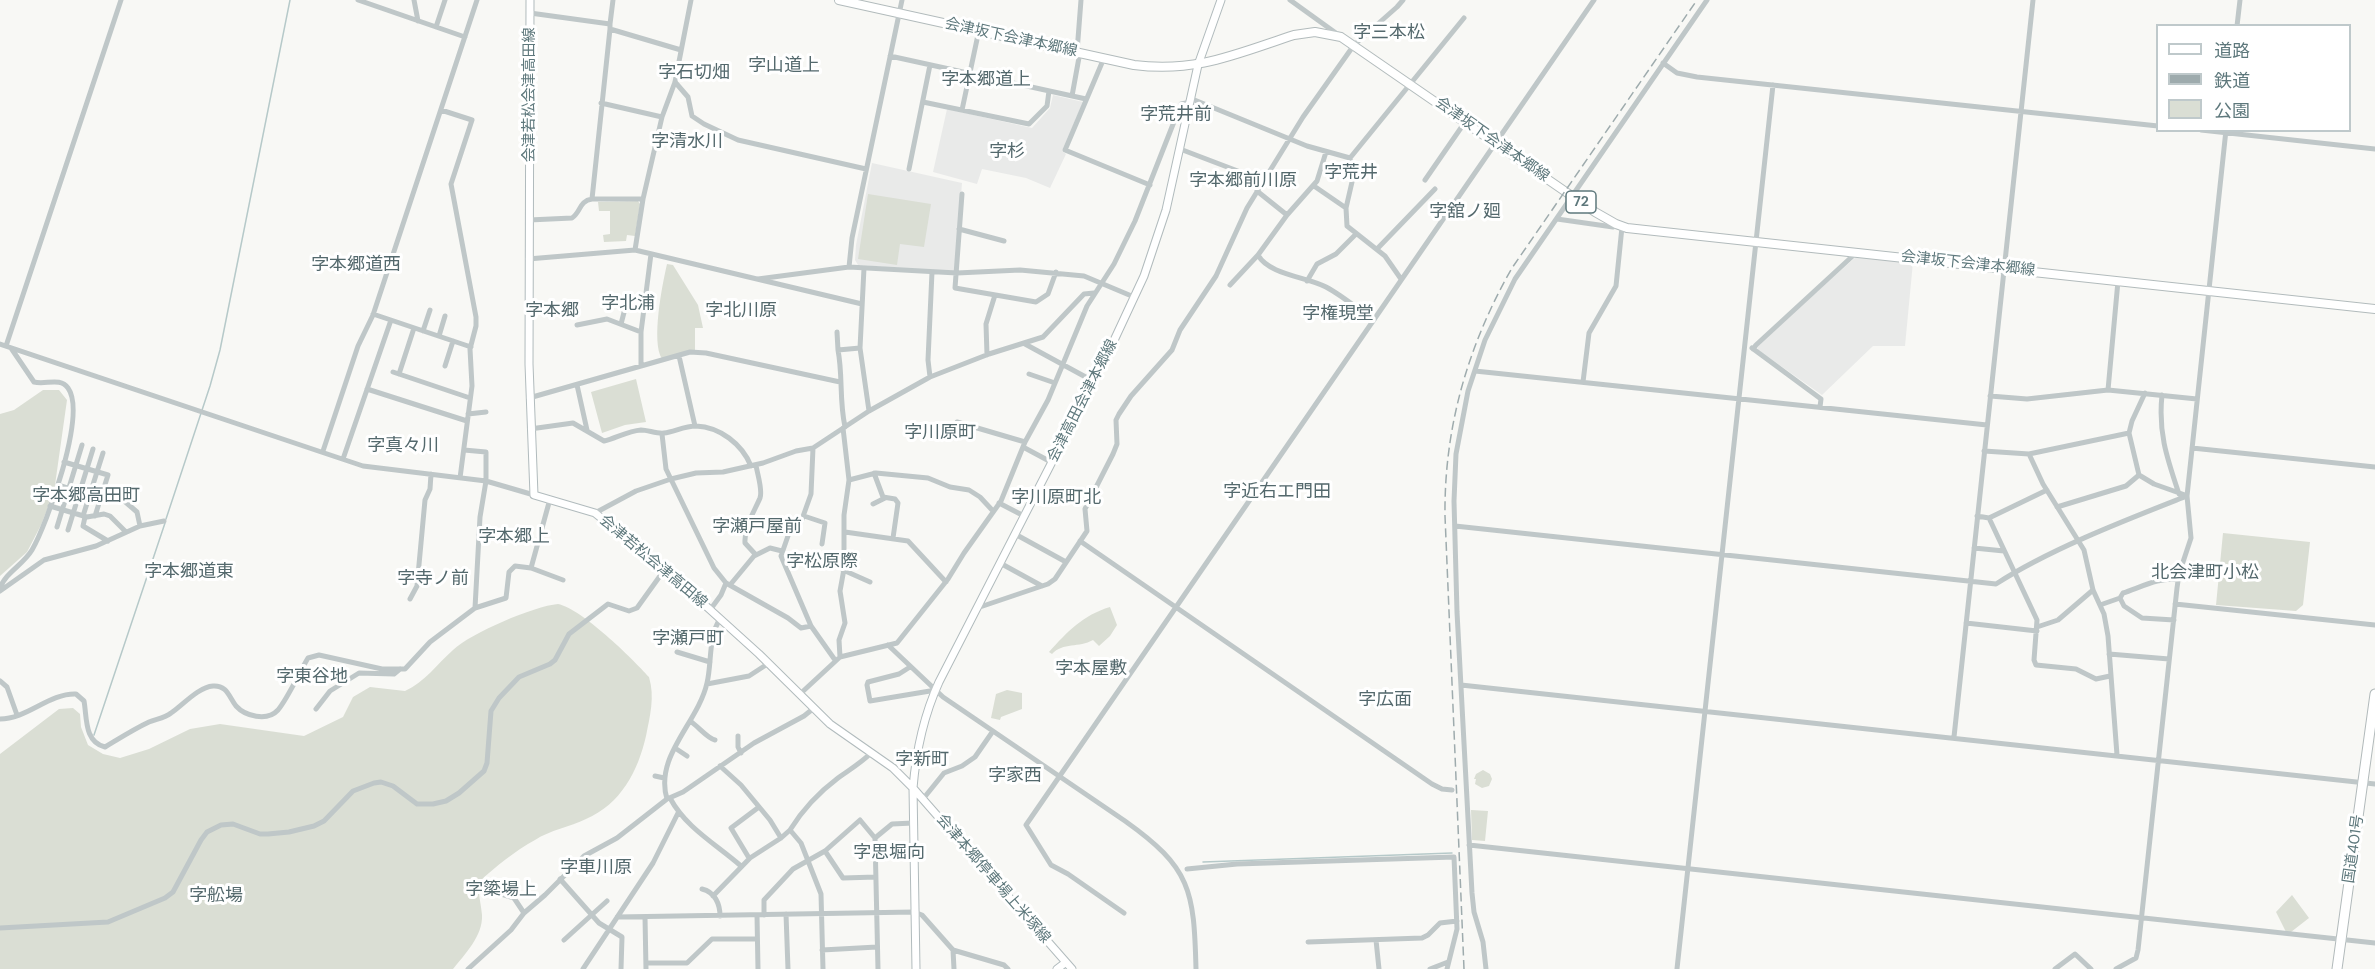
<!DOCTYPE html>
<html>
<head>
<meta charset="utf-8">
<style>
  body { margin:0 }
  #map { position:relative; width:2375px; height:969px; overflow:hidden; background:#f8f8f5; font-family:"DM Sans","Noto Sans JP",sans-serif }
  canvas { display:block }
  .legend { position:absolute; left:2156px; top:24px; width:195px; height:108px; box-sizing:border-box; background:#fff; border:2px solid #bfc9cb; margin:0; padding:8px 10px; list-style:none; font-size:18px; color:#5e787c }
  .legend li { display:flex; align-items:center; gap:12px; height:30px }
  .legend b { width:30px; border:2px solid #bfc9cb }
</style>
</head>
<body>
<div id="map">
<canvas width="2375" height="969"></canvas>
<ul class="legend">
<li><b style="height:8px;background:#fff"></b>道路</li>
<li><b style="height:8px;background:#9eabad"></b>鉄道</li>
<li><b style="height:16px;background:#daded4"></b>公園</li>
</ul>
</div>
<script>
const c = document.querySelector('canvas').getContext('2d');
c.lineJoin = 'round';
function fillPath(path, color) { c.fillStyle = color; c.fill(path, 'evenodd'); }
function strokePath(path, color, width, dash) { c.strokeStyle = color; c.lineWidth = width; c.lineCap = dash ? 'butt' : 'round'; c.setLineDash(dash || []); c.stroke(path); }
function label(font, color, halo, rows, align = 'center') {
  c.font = font + ' "DM Sans","Noto Sans JP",sans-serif'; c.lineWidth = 6; c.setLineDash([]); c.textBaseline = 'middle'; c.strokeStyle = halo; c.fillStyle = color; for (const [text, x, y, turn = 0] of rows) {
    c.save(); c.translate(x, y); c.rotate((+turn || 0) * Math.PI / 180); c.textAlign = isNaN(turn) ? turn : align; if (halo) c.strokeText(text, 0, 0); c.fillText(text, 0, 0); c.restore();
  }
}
fillPath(new Path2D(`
  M1053,95L1083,102L1062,151L1066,154L1050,188L1026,178L982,169L977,184L933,172L947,109L1032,128L1050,108Z
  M872,163L962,183L955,272L858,265L855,260L856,245Z
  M1857,256L1913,262L1905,346H1873L1822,395L1758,350L1757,345Z`), '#e9eae9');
fillPath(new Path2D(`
  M868,194L931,204L924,247L900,244L897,265L858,259Z
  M638,201L640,204L635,236L627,235L626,241L604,242L603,235L610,234V211H599L598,202Z
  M667,264L673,265L698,305L703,328H695V350L662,359C651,342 662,286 667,264Z
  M636,379L646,422L625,425L602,433L591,392Z
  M43,390H59L67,400L54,492L41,525L27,552L0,576V414L14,410Z
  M2223,533L2310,542L2303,605L2296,611L2216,605Z
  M558,604C582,609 632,658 649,677C655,697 650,716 646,736C638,771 621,804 586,819C570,827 550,830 535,840C515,851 495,867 479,882C478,895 481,903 482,915C483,936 465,954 453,969H0V754L59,709L73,708L80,714L81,727L88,745L103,754L120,758L149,749L190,729L220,724L304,736L343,717L353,697L370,687L405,691C425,682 437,664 453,650C471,633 534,606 558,604Z
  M1110,607L1117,625L1110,636L1099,646L1093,640C1079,648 1063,642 1052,654L1049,652C1067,632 1083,615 1110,607Z
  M1007,690L1022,693V709L1001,717L1000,720L991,718L996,694Z
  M1483,770L1490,774L1492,779L1489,786L1482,788L1475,784L1476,779H1474L1476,774Z
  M1471,810L1488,811L1485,841L1472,840Z
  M2292,895L2309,918L2291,932H2286L2276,912Z`), '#daded4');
strokePath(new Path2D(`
  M166,519L210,386L220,350L290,0
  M94,735L165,523
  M1203,862L1452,853`), '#b6c9c9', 1.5);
const secondary = new Path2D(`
  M530,0L529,364L534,495L595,513L665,569L759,654L830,724L893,768L913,788L916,969
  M1057,969L1065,963
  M1072,969L913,788C916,752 924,715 939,682L1110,349L1144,276L1166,210L1198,65L1221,0`);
const primary = new Path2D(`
  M839,0L1134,65C1196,73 1236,54 1294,35L1315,32L1341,37L1595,212L1616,224L1627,228L2375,309`);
const highway = new Path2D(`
  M2337,969L2375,694`);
strokePath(secondary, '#b1bbbd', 9);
strokePath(primary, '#b2bbbc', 10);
strokePath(highway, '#b2babb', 11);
strokePath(new Path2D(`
  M358,0L465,37
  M414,0L418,21
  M1290,0L1340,36
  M530,13L610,24V29L681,50
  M610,24L613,0
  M2237,26L2240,0
  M436,27L445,0
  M1077,52L1081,0
  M890,56L1086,99
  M1104,58L1065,150L1150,185
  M1663,63L1677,73L1697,77L2158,126
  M675,82L688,97L692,116L704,124L738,140L866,169
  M1072,96L1080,52
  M1192,99L1307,146L1350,158L1464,18
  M923,102L1029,124L1047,106L1049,91
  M601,103L662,117
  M441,110L472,120L451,184L476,317V326L470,349L472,386L460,478
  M962,110L979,30
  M2201,130L2375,149
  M1180,149L1264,181
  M1349,158L1355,169L1346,208L1347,226L1385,256L1401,279
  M909,169L930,65
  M1425,180L1465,122
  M1314,186L1346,208
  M1257,191L1287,215
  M962,194L955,288L1036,302L1048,294L1056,272
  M592,199H643
  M1557,219L1613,227L1617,225
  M529,220L572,218C581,212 579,201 592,199L610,29
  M959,229L1004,241
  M1377,249L1435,189
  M635,250L643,199L662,117L675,82L691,0
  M1258,255C1269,275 1308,277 1326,287C1343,296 1358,309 1373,320
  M528,259L635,250L862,304
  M849,267L852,238L902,0
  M758,279L849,267L957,273L1020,270L1084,276L1134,297
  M1307,281L1317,264L1336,254L1356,234
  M1230,285L1258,255L1287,215L1317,181L1326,152
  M373,314L471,347
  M621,324L628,297
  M577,325L607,319L641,332
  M423,331L430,310
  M837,332L838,350
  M439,336L445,316
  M0,344L363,466L486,481L534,495
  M1025,344L1093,381
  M6,346L121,0
  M860,348L869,411
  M1752,348L1821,399L1820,407
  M1753,349L1756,345L1857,252
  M987,355L986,324L995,295
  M679,356L695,426
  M641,365V332L651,254
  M445,366L453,341
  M1475,371L1987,425
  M393,372L470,398
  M399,374L414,328
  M1029,374L1055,383
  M930,377L928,360L932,272
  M1583,382L1589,333L1616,286L1622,227
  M577,385L587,430
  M367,389L467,421
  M2108,390L2118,281
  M2145,393L2132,421L2129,433L2139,475L2154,484L2185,495
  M2162,395C2158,433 2167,458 2179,494
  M1990,396L2027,399L2108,390L2197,399
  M529,398L690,352L706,353L840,382
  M468,414L486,412
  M845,427C839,399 843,376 838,350L860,348L864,268
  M530,429L573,423L604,441C616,438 628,431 641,430C648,430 657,434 664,433C674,432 684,426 696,426C720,427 742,444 751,466
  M662,434L666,469L714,568L726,583L721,595L710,610
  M952,438L957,422L1025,442
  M1023,447L1051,462
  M2192,448L2375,467
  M323,451L358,346L373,315L477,0
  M1984,451L2029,454L2129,433
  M2029,454L2043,484L2084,550L2093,590L2104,614L2108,636L2117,755
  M343,459L391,320
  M64,462L108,475L95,516
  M756,465C757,473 763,490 760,498C754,512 744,527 745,543L756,555
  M874,473L883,497L895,499L898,503L893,538
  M849,480L876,473L928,478L950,487L969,490L980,497L993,511
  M58,485L101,499
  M122,499L137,512L140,526
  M999,503L1024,516
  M873,504L885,498
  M50,506L87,517L104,514L110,516L126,532
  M2057,507L2126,486L2139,475
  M595,513L636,491L671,479L696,473L723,472L763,463L796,451L813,448L869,411L930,377L989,354L1043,337L1084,294L1094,293
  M83,516L103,453
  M804,516L825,523L822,544
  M1977,516L1989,518L2037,620L2034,660L2036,665L2076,669L2096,679L2110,676
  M85,517L83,526L108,541
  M1989,518L2047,490
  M1455,526L1996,584C2050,549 2126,520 2187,496
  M57,527L82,445
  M68,530L93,449
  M845,532L908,541L946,582
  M1015,534L1066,562
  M1080,541L1432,784L1442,789L1452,790
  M1974,548L2004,551
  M1000,563L1042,586
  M531,568L550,499
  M843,570L870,582
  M726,583L788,618L801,628L811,626L835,660
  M730,585L754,556L770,548L782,551
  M0,588C6,572 23,565 32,550C47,524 87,414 68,388C60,377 46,385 34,382L11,348
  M0,591L44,560L96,546L140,526L164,521
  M2120,598L2123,593C2139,588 2161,576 2178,580
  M410,599L417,586L425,500L430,489L431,474
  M2175,604L2375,625
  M2100,605L2120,598L2124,606L2142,618L2174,620
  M475,608L506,598L509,572L515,566L531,568L563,580
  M977,608L1048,584L1055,579L1087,531L1085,509L1113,454L1117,444L1116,420L1119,414L1131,396L1172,350L1180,330L1216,276L1247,208L1303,117L1354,45L1397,7L1403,0
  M1966,623L2037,631
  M811,626L781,556L789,533L798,527L801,522L811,494L813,448
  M2037,627L2058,620L2093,590
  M888,645L943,697L1125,821C1191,868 1194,890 1196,969
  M677,652L710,662
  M2109,654L2169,659
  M840,657L839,640L845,623L840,591L844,569V515L849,480L843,428
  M910,667L899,674L868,682L867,685L870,701L936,690
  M0,681L7,687L17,715
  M707,684L749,676L769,663
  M1461,685L2375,784
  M800,694L840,657L897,643L948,579L964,553L1001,501L1025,442L1048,400L1087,306L1114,264L1135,221L1181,104L1191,102
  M316,709L330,691L359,673L394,674L400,669
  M0,719C27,719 49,693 76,694L84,701C87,717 84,742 105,747C120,738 134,729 149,722C156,719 165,718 171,713C182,706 198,687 213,686C227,685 229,697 236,706C245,716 267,722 278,710C288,698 299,673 308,658L319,655L382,669H405L430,642L475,608L480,517L486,481V452L464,450
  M690,721C698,726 707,738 715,740
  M738,736V747L741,753
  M1954,737L2033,0
  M675,748L687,756
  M720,766L741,785L770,820L781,838L790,830L801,843L821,894L823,969
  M655,776L664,778
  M670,798C686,828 716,844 741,866
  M667,799C654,756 698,723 707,683C712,663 708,637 720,619
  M923,799L944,773L962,766L975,757L993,731
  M790,830C803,809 818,793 838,778C849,770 861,763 871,753
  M875,838L892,824L913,823
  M1469,845L2375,943
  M825,851L843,878L876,877
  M749,858L731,828L759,807
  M1187,869L1237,864L1454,857L1457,929L1447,969
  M560,879L599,923L622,937L621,969
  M494,885L498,893L514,898L524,913
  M702,889C715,892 720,904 720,916
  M713,896L750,858L781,838
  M1124,913L1068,874L1051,865L1026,825L1594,0
  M786,914L788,969
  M757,915L758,969
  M764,915V900L793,869L825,851L860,820L875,838L878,969
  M617,917L914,912L922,915L953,950L1004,965L1008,969
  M645,917L646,969
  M0,928L108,922L165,898L173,892L201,840L207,832L221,825L233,824L260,834H268L289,832L314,826L324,821L353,791L374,783L381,782L393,786L417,804H433L446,801L459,793L484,771L487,763L491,711L499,698L519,677L550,664L555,660L569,634L608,604L629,611L637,608L665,569
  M564,940L607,901
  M1376,940L1379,969
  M1308,942L1422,938L1428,935L1440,923L1457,921
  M822,950L877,947
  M953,950L954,969
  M646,963H687L712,939H757
  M468,969L511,930L524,913L545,895L584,856L617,838L667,799L683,792L754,743L804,716L814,708
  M583,969L653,863L678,813
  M1430,969L1448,962
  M1486,969L1483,942L1474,912L1472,893L1457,612L1454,501L1456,454L1468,391L1485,340L1515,279L1707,0
  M1677,969L1773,85
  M2055,969L2075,954L2091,969
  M2116,969L2136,958L2138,950L2177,588L2179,574L2191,538L2187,496L2226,130`), '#bfc7c8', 5);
strokePath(secondary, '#fff', 7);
strokePath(primary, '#fff', 8);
strokePath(highway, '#fff', 9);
strokePath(new Path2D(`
  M1464,969L1445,516C1444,427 1468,345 1512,268L1697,0`), '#9eabad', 1.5, [9, 4.5]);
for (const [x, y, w] of [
  [1581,202,30]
]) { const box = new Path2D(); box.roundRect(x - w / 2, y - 11, w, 22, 4.5); c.fillStyle = '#fff'; c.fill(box); strokePath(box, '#5e787c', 1.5); }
label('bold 14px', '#5e787c', null, [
  ["72",1581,202]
]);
label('15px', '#5e787c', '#fff', [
  ["会津坂下会津本郷線",1011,38,12],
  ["会津若松会津高田線",530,95,-90],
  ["会津坂下会津本郷線",1492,140,35],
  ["会津坂下会津本郷線",1968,264,6],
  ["会津高田会津本郷線",1083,401,-63],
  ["会津若松会津高田線",653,562,40],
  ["国道401号",2354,849,-82],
  ["会津本郷停車場上米塚線",993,879,49]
]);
label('18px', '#54696d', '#fff', [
  ["字三本松",1389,33],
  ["字山道上",784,66],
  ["字石切畑",694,73],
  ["字本郷道上",986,80],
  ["字荒井前",1176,115],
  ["字清水川",687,142],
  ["字杉",1007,152],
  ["字荒井",1351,173],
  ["字本郷前川原",1243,181],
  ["字舘ノ廻",1465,212],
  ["字本郷道西",356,265],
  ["字北浦",628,304],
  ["字本郷",552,311],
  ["字北川原",741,311],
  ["字権現堂",1338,314],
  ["字川原町",940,433],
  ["字真々川",403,446],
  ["字近右エ門田",1277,492],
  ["字本郷高田町",86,496],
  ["字川原町北",1056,498],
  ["字瀬戸屋前",757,527],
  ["字本郷上",514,537],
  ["字松原際",822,562],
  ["字本郷道東",189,572],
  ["北会津町小松",2205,573],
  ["字寺ノ前",433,579],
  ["字瀬戸町",688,639],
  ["字本屋敷",1091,669],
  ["字東谷地",312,677],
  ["字広面",1385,700],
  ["字新町",922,760],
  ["字家西",1015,776],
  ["字思堀向",889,853],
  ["字車川原",596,868],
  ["字簗場上",501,890],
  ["字舩場",216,896]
]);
</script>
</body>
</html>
